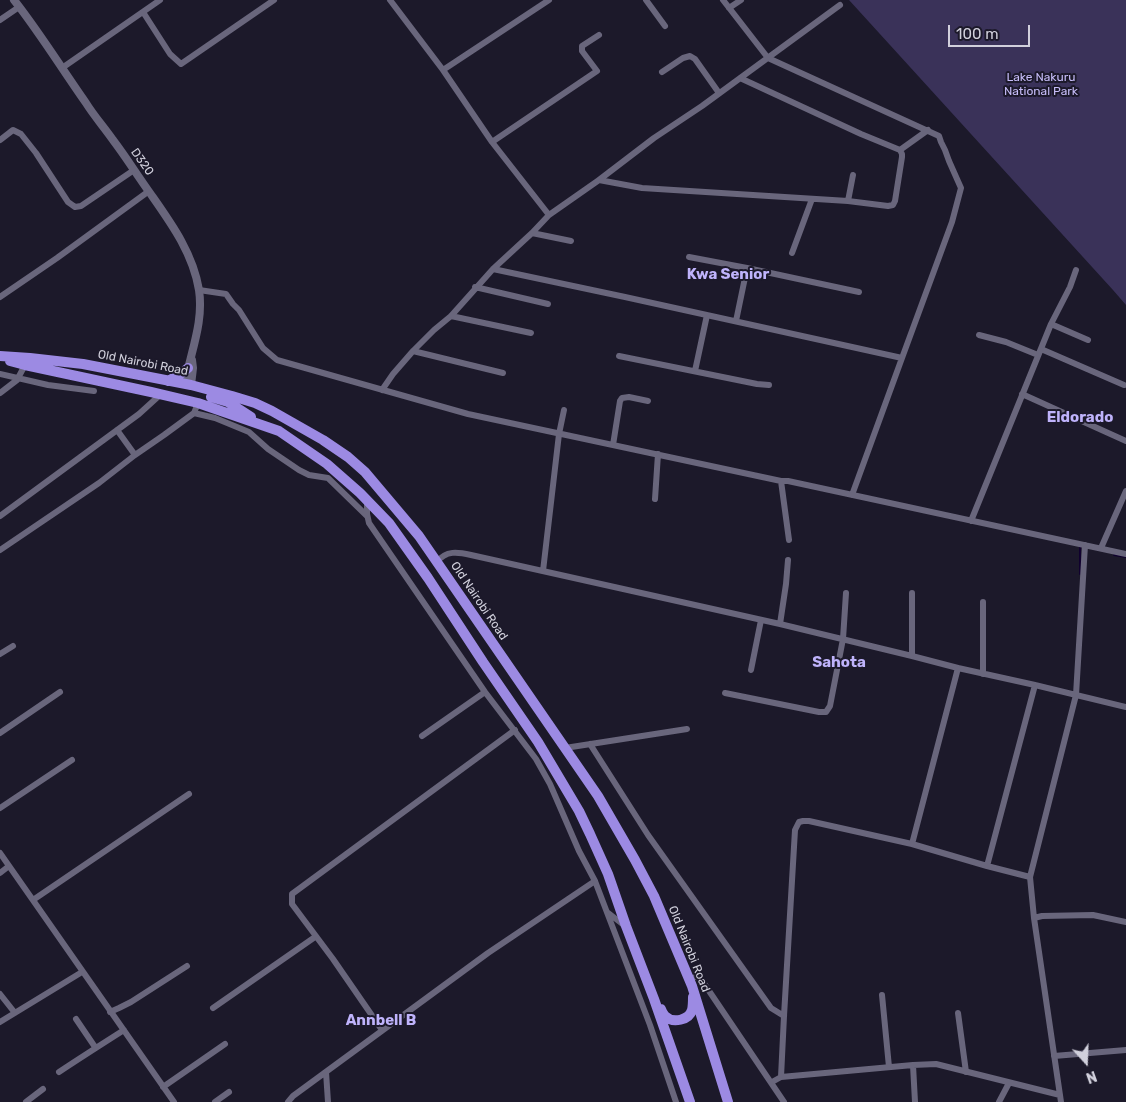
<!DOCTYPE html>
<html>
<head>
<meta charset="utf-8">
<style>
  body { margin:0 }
  #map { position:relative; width:1126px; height:1102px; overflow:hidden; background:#1c192a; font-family:Rubik,sans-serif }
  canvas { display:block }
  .north { position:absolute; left:1061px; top:1037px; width:50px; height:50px; -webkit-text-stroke:4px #1c192a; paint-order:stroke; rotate:160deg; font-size:14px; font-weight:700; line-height:20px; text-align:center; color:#d1d0dc }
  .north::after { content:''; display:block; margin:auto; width:18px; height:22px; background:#d1d0dc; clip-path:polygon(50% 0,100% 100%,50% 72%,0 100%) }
  .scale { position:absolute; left:948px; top:25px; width:82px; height:22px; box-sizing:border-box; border:2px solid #d1d0dc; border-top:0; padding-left:6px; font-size:15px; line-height:18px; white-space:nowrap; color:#d1d0dc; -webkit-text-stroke:4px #1c192a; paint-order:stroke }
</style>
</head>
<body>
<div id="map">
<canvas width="1126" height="1102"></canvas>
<div class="north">N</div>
<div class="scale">100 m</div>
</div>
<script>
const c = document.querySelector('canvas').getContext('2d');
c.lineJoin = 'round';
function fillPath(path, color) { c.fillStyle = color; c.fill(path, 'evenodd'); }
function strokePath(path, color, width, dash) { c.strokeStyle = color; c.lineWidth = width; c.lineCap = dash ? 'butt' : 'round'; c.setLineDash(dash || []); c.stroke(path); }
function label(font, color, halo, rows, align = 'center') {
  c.font = font + ' Rubik,sans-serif'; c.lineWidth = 4; c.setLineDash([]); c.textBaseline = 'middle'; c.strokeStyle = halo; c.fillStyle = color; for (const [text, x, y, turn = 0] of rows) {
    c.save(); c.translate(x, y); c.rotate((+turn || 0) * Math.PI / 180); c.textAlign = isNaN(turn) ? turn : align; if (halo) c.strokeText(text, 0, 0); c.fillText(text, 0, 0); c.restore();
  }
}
fillPath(new Path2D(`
  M849,0H1126V305L1113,290Z`), '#3a3259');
strokePath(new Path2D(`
  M1114,555L1126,557
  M1080,574V547`), '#10002e', 2);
strokePath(new Path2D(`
  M390,0L443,70L492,142L549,215
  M646,0L665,26
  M723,0L768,58L939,136L941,142L945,150L949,161L961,188L952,222L902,358
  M729,8L741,0
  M143,12L170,54L181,64L274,0
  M0,20L19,7
  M62,68L160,0
  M443,70L549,0
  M662,72L683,58L690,56L695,59L719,93
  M0,140L13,130L21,134L36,153L68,202L75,207L81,206L134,170
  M492,142L597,71L582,51V46L599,35
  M900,150L928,130
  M599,180L642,188L848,201L888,206L893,205L895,201L902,157V154L900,150L861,134L740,78
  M848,201L853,175
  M532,233L571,241
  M792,253L812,199
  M689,257L747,268L859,292
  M493,269L625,297L902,358L852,495
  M475,287L548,304
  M199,290L226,294L233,304L239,310L263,348L277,360L468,414L781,481H788L1126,554
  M0,297L57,258L149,191
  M451,316L531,333
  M736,321L747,268
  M1051,324L1088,340
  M979,335L1006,342L1038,355
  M1041,349L1124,385
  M413,351L503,373
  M619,356L757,384L769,385
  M695,371L707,315
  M0,374L48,385L94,391
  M382,390L393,374L413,351L434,330L451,316L493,269L532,233L549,215L599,180L654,138L702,106L840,5
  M0,393L17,380L25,365
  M1022,394L1126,441
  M194,413L215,418L249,432L268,449L299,470L309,475L328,478L367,516
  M117,430L135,455
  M613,445L620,401L622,398L629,397L648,401
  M781,481L789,540
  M655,499L658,454
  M367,500V514L369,523L485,692L536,759L550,784L579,851L595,881L650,1025L676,1102
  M0,516L139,414L161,394
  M971,521L1051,324L1070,287L1076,270
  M1101,548L1126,491
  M0,550L99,483L135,455L164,435L194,413L198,403
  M437,562C446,550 458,552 471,555L780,624L912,656L958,668L1035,685L1126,707
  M543,571L559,434L564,410
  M983,602V674
  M780,624L786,584L788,560
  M0,654L13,646
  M912,656V593
  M751,670L761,620
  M725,693L819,712H826L830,706L843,639L846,593
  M0,733L60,692
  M422,736L485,692
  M590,744L648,835L771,1008L784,1016
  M565,748L687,729
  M0,808L72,760
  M912,844L958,668
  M0,853L174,1102
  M987,866L1035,685
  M0,873L9,866
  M33,900L189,794
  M607,912L625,926
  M1034,918L1042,916L1093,915L1126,922
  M689,979C693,977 696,976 701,979L784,1102
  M0,994L15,1013
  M882,995L889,1067
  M213,1008L315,937
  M110,1012L119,1008L131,1002L187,966
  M958,1013L966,1072
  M76,1019L95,1047
  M0,1022L82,972
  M382,1030L333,959L292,904V894L515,730
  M1054,1056L1126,1050
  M913,1065L915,1102
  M59,1072C80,1058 102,1044 124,1030
  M326,1072L328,1102
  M781,1077L784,1016L795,830L799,822L803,821H809L912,844L987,866L1030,877
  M772,1082L781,1077L913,1065L936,1064L1060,1095
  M163,1087L225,1044
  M26,1102L43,1089
  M215,1102L229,1092
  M288,1102L293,1096L488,953L595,881
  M999,1102L1009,1083
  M1061,1102L1034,918L1030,877L1076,695L1085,545`), '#69667c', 6);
strokePath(new Path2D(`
  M14,0C40,33 62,69 86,103C94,116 104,127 113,140C126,157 137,175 150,193C171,223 193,253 199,290C204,323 190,353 185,384
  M191,385L193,368L192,360`), '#69667c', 8);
strokePath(new Path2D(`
  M0,356L30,358L83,364L191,385L232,396L255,403L272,411L323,440L348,457L365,472L419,536L598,796L635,860L654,896L692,986L728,1102
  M10,361L25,365L151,392L198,403L279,431L327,464L360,493L389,523L428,578L483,662L538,742L579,811L590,834L608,874L626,926L654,999L690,1102
  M168,381L182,373L188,368
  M211,397L228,402L251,417
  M661,1009C662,1012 663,1014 665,1016C673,1024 689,1020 692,1010C693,1006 693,1001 693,997`), '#9c8ae3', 10);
label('12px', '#c7bdf9', '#1c192a', [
  ["Lake Nakuru",1041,78],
  ["National Park",1041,92]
]);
label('12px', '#d1d0dc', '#1c192a', [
  ["D320",142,162,55],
  ["Old Nairobi Road",143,363,11],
  ["Old Nairobi Road",479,601,56],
  ["Old Nairobi Road",689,949,68]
]);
label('bold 15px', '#bfb3fb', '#1c192a', [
  ["Kwa Senior",728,275],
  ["Eldorado",1080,418],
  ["Sahota",839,663],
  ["Annbell B",381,1021]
]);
</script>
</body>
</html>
